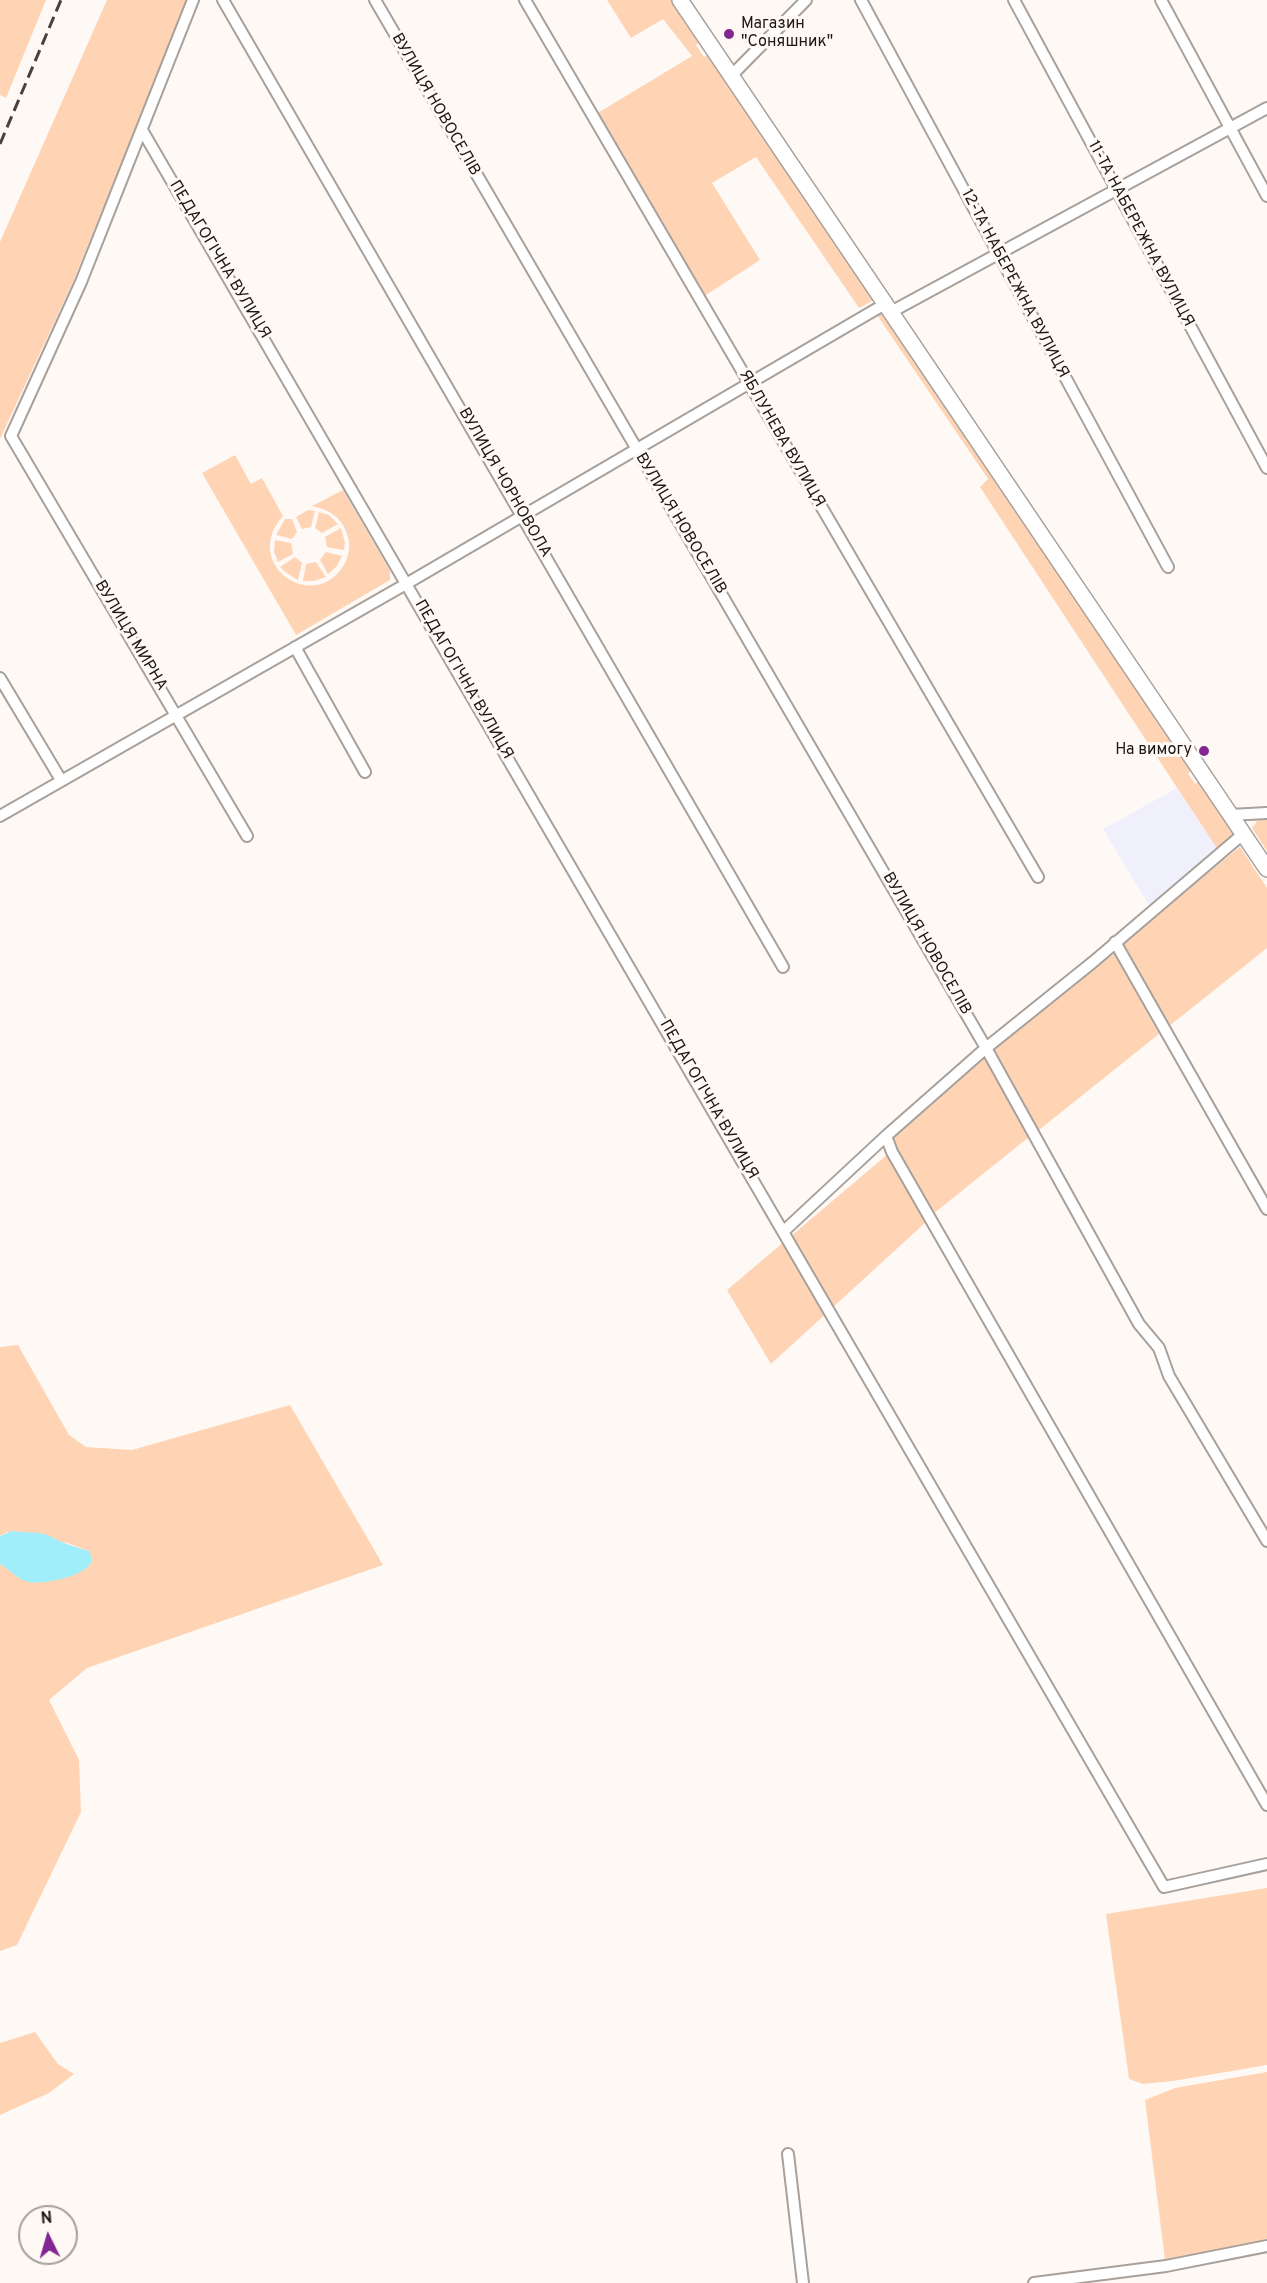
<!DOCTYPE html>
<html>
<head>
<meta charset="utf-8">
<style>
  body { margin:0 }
  #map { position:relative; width:1267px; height:2283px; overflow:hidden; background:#fff9f5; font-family:Overpass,sans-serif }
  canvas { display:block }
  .north { position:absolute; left:18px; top:2205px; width:60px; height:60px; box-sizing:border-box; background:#fff9f5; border:2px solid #a49f9c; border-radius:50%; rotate:355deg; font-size:16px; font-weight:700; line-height:24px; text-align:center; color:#1b1816 }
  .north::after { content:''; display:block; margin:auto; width:21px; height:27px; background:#812692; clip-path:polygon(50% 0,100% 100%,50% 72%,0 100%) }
</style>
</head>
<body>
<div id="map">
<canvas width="1267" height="2283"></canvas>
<div class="north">N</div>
</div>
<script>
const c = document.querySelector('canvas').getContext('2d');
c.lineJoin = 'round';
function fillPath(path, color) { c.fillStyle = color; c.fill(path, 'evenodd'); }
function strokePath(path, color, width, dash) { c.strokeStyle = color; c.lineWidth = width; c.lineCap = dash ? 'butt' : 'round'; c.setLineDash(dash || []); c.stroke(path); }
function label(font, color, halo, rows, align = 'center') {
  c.font = font + ' Overpass,sans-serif'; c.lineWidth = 6; c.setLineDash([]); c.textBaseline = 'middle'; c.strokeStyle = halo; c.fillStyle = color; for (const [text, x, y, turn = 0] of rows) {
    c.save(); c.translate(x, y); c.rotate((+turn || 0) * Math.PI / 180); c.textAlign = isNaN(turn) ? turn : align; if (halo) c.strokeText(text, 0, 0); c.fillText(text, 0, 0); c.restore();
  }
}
fillPath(new Path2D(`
  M1177,788L1218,850L1150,907L1103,829Z`), '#f0effc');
fillPath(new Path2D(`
  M0,0H46L6,98L0,95Z
  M107,0H187L73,282L0,439V242Z
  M607,0H671L700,42L696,45L704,57L709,54L874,300L859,308L756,157L712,183L760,260L703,297L596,114L692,56L663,19L631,38Z
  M882,312L1192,770L1188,773L1195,784L1199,781L1235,835L1218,850L980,487L988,479L877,315Z
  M235,455L251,484L262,478L283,516C241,563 311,613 342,568C348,559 351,548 348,537C343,518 330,510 312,506L343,490L390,571V580L296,635L202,473Z
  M308,510L315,511L311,527L302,529L296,517Z
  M319,512L329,515L338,524L322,533L315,528Z
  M285,519H292L297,532L292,539L276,535Z
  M341,528L345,543L344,550L327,547L325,537Z
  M275,540L291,543L293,554L278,562L274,552Z
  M326,552L342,556L337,566L328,574L320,560Z
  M295,557L302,563L298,580L288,574L280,567Z
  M316,562L326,577L314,581H303L306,564Z
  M1260,817L1267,818V851L1252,828Z
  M1240,847L1267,888V948L1168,1027L1121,942Z
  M1114,953L1159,1034L1039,1130L993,1050Z
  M985,1056L1029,1137L933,1214L896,1151L891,1136Z
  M888,1154L926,1222L771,1364L727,1290Z
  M18,1345L69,1435L86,1447L132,1450L290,1405L383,1565L87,1668L49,1700L79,1760L81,1812L17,1945L0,1951V1564L27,1581L44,1582L70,1576L89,1551L67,1543L7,1532L0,1536V1347Z
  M1267,1888V2065L1173,2081L1143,2084L1129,2079L1106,1914Z
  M35,2032L58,2064L74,2074L49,2093L0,2115V2043Z
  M1267,2072V2240L1165,2260L1145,2100L1175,2088Z`), '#fed4b5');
fillPath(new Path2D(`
  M12,1531C23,1533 40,1531 50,1536C61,1543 76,1547 89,1551C91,1556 93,1560 90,1564C82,1577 41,1585 28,1582C17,1579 9,1569 0,1564V1536Z`), '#a1eefb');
const street = new Path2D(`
  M193,0L81,282L11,436L247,836
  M223,0L783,967
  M375,0L986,1048L1139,1324L1159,1348L1169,1376L1267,1541
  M525,0L1038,877
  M861,0L1168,567
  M1014,0L1267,468
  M1161,0L1267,196
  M732,75L806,0
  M142,130C486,713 822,1302 1164,1887L1267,1864
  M891,312L1267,108
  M295,647L365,772
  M0,678L61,780
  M1230,815L1267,813
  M0,816L406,584L885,304
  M1115,942L1267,1209
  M886,1136L892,1152L1267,1805
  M784,1231L886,1136L986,1048L1093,962L1243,834
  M788,2154L803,2283
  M1034,2283L1166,2266L1267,2246`);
const secondary = new Path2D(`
  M680,0L1267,869`);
strokePath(street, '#a7a09b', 14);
strokePath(secondary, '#a7a09b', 18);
strokePath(street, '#fff', 10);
strokePath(secondary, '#fff', 15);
strokePath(new Path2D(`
  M0,144L61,0`), '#45423f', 3, [12, 6]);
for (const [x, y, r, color] of [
  [729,34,6,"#812692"],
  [1204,751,6,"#812692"]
]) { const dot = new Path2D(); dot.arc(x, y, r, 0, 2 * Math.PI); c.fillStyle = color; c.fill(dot); strokePath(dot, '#fff9f5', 2); }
label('16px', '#1b1816', '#fff9f5', [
  ["Магазин",741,25],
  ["\"Соняшник\"",741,43],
  ["На вимогу",1192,751,"right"]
], 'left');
label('16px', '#1b1816', '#fff9f5', [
  ["ВУЛИЦЯ НОВОСЕЛІВ",435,105,60],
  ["11-ТА НАБЕРЕЖНА ВУЛИЦЯ",1140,234,62],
  ["ПЕДАГОГІЧНА ВУЛИЦЯ",219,260,59],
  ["12-ТА НАБЕРЕЖНА ВУЛИЦЯ",1014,284,62],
  ["ЯБЛУНЕВА ВУЛИЦЯ",781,439,60],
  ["ВУЛИЦЯ ЧОРНОВОЛА",504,483,60],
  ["ВУЛИЦЯ НОВОСЕЛІВ",680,524,59],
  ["ВУЛИЦЯ МИРНА",130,636,59],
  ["ПЕДАГОГІЧНА ВУЛИЦЯ",463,680,60],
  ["ВУЛИЦЯ НОВОСЕЛІВ",926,944,60],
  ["ПЕДАГОГІЧНА ВУЛИЦЯ",708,1100,60]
]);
</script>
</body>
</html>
